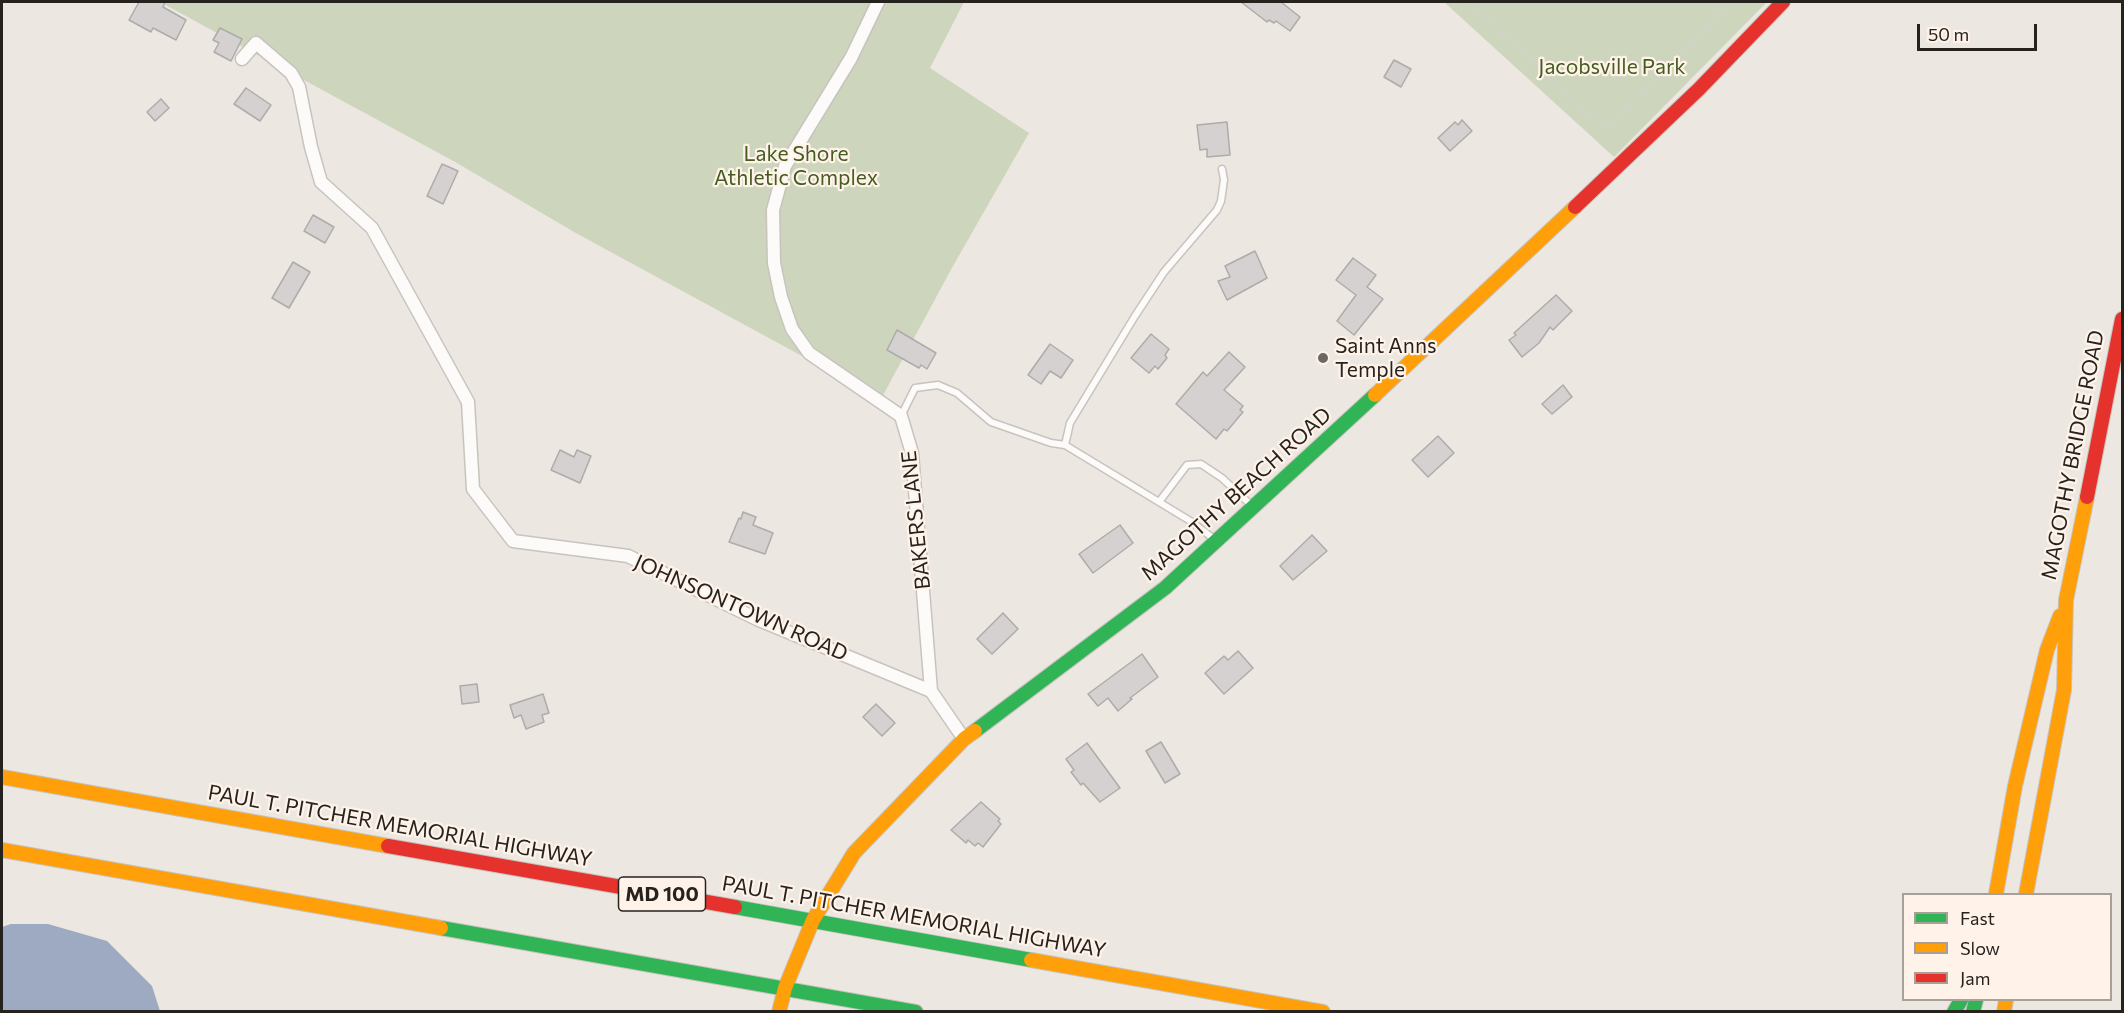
<!DOCTYPE html>
<style>
body{margin:0}
#map{position:relative;width:2124px;height:1013px;overflow:hidden;background:#ede7e1;font-family:Commissioner,sans-serif}
canvas{display:block}
.frame{position:absolute;inset:0;border:3px solid #26221e;pointer-events:none}
.legend{position:absolute;left:1902px;top:893px;width:210px;height:108px;box-sizing:border-box;background:#fff3e9;border:2px solid #a89f98;margin:0;padding:8px 10px;list-style:none;font-size:18px;color:#26221e}
.legend li{display:flex;align-items:center;gap:12px;height:30px}
.legend b{width:30px;border:2px solid #a89f98}
.scale{position:absolute;left:1917px;top:24px;width:120px;height:27px;box-sizing:border-box;border:3px solid #26221e;border-top:0;padding-left:8px;font-size:18px;line-height:21px;white-space:nowrap;color:#26221e;-webkit-text-stroke:4px #fff3e9;paint-order:stroke}
</style>
<div id="map">
<canvas width="2124" height="1013"></canvas>
<div class="frame"></div>
<ul class="legend">
<li><b style="height:8px;background:#30b455"></b>Fast</li>
<li><b style="height:8px;background:#ff9f0a"></b>Slow</li>
<li><b style="height:8px;background:#e5322d"></b>Jam</li>
</ul>
<div class="scale">50 m</div>
</div>
<script>
const g = document.querySelector('canvas').getContext('2d');
g.lineJoin = 'round';
function paint(path, color) { g.fillStyle = color; g.fill(path, 'evenodd'); }
const toPath = rows => new Path2D(rows.map(r => 'M' + r).join(''));
function stroke(path, color, width, dash) { g.strokeStyle = color; g.lineWidth = width; g.lineCap = dash ? 'butt' : 'round'; g.setLineDash(dash || []); g.stroke(path); }
function drawText(font, color, halo, rows, align = 'center') {
  g.font = font + ' Commissioner,sans-serif'; g.lineWidth = 4.5; g.setLineDash([]); g.textBaseline = 'middle'; g.strokeStyle = halo; g.fillStyle = color; for (const [text, x, y, turn = 0] of rows) {
    g.save(); g.translate(x, y); g.rotate((+turn || 0) * Math.PI / 180); g.textAlign = isNaN(turn) ? turn : align; if (halo) g.strokeText(text, 0, 0); g.fillText(text, 0, 0); g.restore();
  }
}
const green = toPath([
 [160,2,964,2,930,68,1029,133,953,266,881,399,574,232,457,163],
 [1444,2,1767,2,1614,157]
]);
const water = toPath([
 [11,924,48,924,107,941,152,986,160,1011,2,1011,2,927]
]);
const building = toPath([
 [139,2,165,2,163,7,186,20,176,40,153,28,151,32,129,20,139,2],
 [1241,2,1281,2,1300,17,1290,31,1276,21,1274,23,1269,20,1267,22,1241,2],
 [220,28,242,39,231,61,214,52,219,43,213,40,220,28],
 [1394,60,1411,69,1401,87,1384,77,1394,60],
 [246,88,271,105,260,121,234,104,246,88],
 [161,99,169,108,155,121,147,112,161,99],
 [1462,120,1472,131,1450,151,1438,138,1455,122,1458,125,1462,120],
 [1227,122,1230,155,1207,157,1207,149,1200,150,1197,125,1227,122],
 [442,164,458,171,443,204,427,196,442,164],
 [313,215,334,227,325,243,304,231,313,215],
 [1255,251,1267,278,1227,300,1218,281,1230,277,1225,266,1255,251],
 [1353,258,1376,275,1367,287,1383,299,1354,335,1337,321,1356,295,1336,280,1353,258],
 [293,262,310,272,289,308,272,298,293,262],
 [1556,295,1572,311,1553,330,1550,327,1539,343,1522,357,1509,340,1516,335,1514,333,1556,295],
 [897,330,936,353,927,369,921,365,919,368,887,350,897,330],
 [1151,334,1169,349,1165,355,1167,358,1158,369,1155,366,1149,373,1131,358,1151,334],
 [1050,344,1073,360,1061,378,1050,371,1041,384,1028,375,1050,344],
 [1229,352,1245,367,1224,390,1243,406,1240,410,1243,412,1227,431,1224,429,1216,439,1176,404,1203,372,1207,376,1229,352],
 [1563,385,1572,397,1552,414,1542,404,1563,385],
 [1438,436,1454,453,1428,477,1412,460,1438,436],
 [560,450,574,457,577,450,591,456,580,483,551,470,560,450],
 [743,512,756,517,753,525,773,533,765,554,729,542,739,518,741,519,743,512],
 [1120,525,1133,543,1093,573,1079,554,1120,525],
 [1312,535,1327,551,1293,580,1280,566,1312,535],
 [1003,613,1018,629,992,654,977,639,1003,613],
 [1238,651,1253,668,1224,694,1205,673,1224,656,1228,660,1238,651],
 [1142,654,1158,677,1130,698,1132,699,1118,711,1108,698,1098,706,1088,694,1142,654],
 [477,684,479,702,462,704,460,686,477,684],
 [543,694,549,713,542,715,544,722,526,729,521,715,514,718,510,705,543,694],
 [876,704,895,723,882,736,863,717,876,704],
 [1161,742,1180,774,1165,783,1146,751,1161,742],
 [1087,743,1120,788,1100,802,1083,783,1081,785,1071,772,1074,770,1066,759,1087,743],
 [981,802,1000,819,998,821,1001,824,983,847,978,843,975,846,968,840,966,843,951,830,981,802]
]);
const path = toPath([
 [1467,2,1530,58,1580,110,1611,125,1689,48,1730,2]
]);
const lane = toPath([
 [901,416,915,388,938,385,957,393,991,422,1051,443,1065,445],
 [1159,502,1187,465,1201,464,1222,478,1251,505],
 [1214,539,1192,522,1065,445,1070,423,1135,316,1164,272,1217,210,1221,201,1224,180,1222,169]
]);
const street = toPath([
 [878,2,851,58,785,166,773,210,774,263,781,297,792,329,809,353,901,416,912,453,931,691],
 [242,59,256,43,291,73,299,87,311,147,321,182,372,228,468,402,473,489,513,541,628,556,759,620,931,691,964,739]
]);
const fast = toPath([
 [975,731,1165,588,1375,395],
 [735,907,1031,960],
 [441,928,916,1012],
 [1954,1012,1961,1000],
 [1973,1012,1976,1000]
]);
const slow = toPath([
 [1375,395,1575,207],
 [2,777,388,846],
 [2,850,441,928],
 [1996,894,2015,786,2047,650,2060,616],
 [2026,894,2064,690,2066,600,2087,497],
 [1031,960,1323,1012],
 [779,1012,785,988,813,920,854,853,964,739,975,731],
 [2004,1012,2006,1000]
]);
const jam = toPath([
 [1575,207,1699,89,1783,2],
 [2087,497,2122,319],
 [388,846,735,907]
]);
const markers = [
 [1323,358,6,"#6c6762"]
];
const shields = [
 [662,894,87]
];
const shieldNames = [
 ["MD 100",662,894]
];
const parkNames = [
 ["Jacobsville Park",1612,67],
 ["Lake Shore",796,154],
 ["Athletic Complex",796,178]
];
const poiNames = [
 ["Saint Anns",1335,346],
 ["Temple",1335,370]
];
const streetNames = [
 ["MAGOTHY BRIDGE ROAD",2073,455,-79],
 ["MAGOTHY BEACH ROAD",1236,494,-42],
 ["BAKERS LANE",916,520,-96],
 ["JOHNSONTOWN ROAD",741,608,24],
 ["PAUL T. PITCHER MEMORIAL HIGHWAY",400,826,10],
 ["PAUL T. PITCHER MEMORIAL HIGHWAY",914,917,10]
];
paint(green, '#cdd5bc');
paint(water, '#9ea9c2');
paint(building, '#d4d1d0');
stroke(building, '#aeabab', 1.5);
stroke(lane, '#c8c3bf', 9);
stroke(street, '#c8c3bf', 15);
stroke(fast, '#c8c3bf', 16);
stroke(slow, '#c8c3bf', 16);
stroke(jam, '#c8c3bf', 16);
stroke(path, '#d3d1cf', 3, [3, 4.5]);
stroke(lane, '#fcfbfa', 6);
stroke(street, '#fcfbfa', 12);
stroke(fast, '#30b455', 14);
stroke(slow, '#ff9f0a', 14);
stroke(jam, '#e5322d', 14);
for (const [x, y, r, color] of markers) { const dot = new Path2D(); dot.arc(x, y, r, 0, 2 * Math.PI); g.fillStyle = color; g.fill(dot); stroke(dot, '#fff3e9', 2); }
for (const [x, y, w] of shields) { const box = new Path2D(); box.roundRect(x - w / 2, y - 17, w, 34, 4.5); g.fillStyle = '#fff3e9'; g.fill(box); stroke(box, '#26221e', 1.5); }
drawText('bold 20px', '#26221e', null, shieldNames);
drawText('21px', '#445c20', '#fff3e9', parkNames);
drawText('21px', '#26221e', '#fff3e9', poiNames, 'left');
drawText('21px', '#26221e', '#fff3e9', streetNames);
</script>
